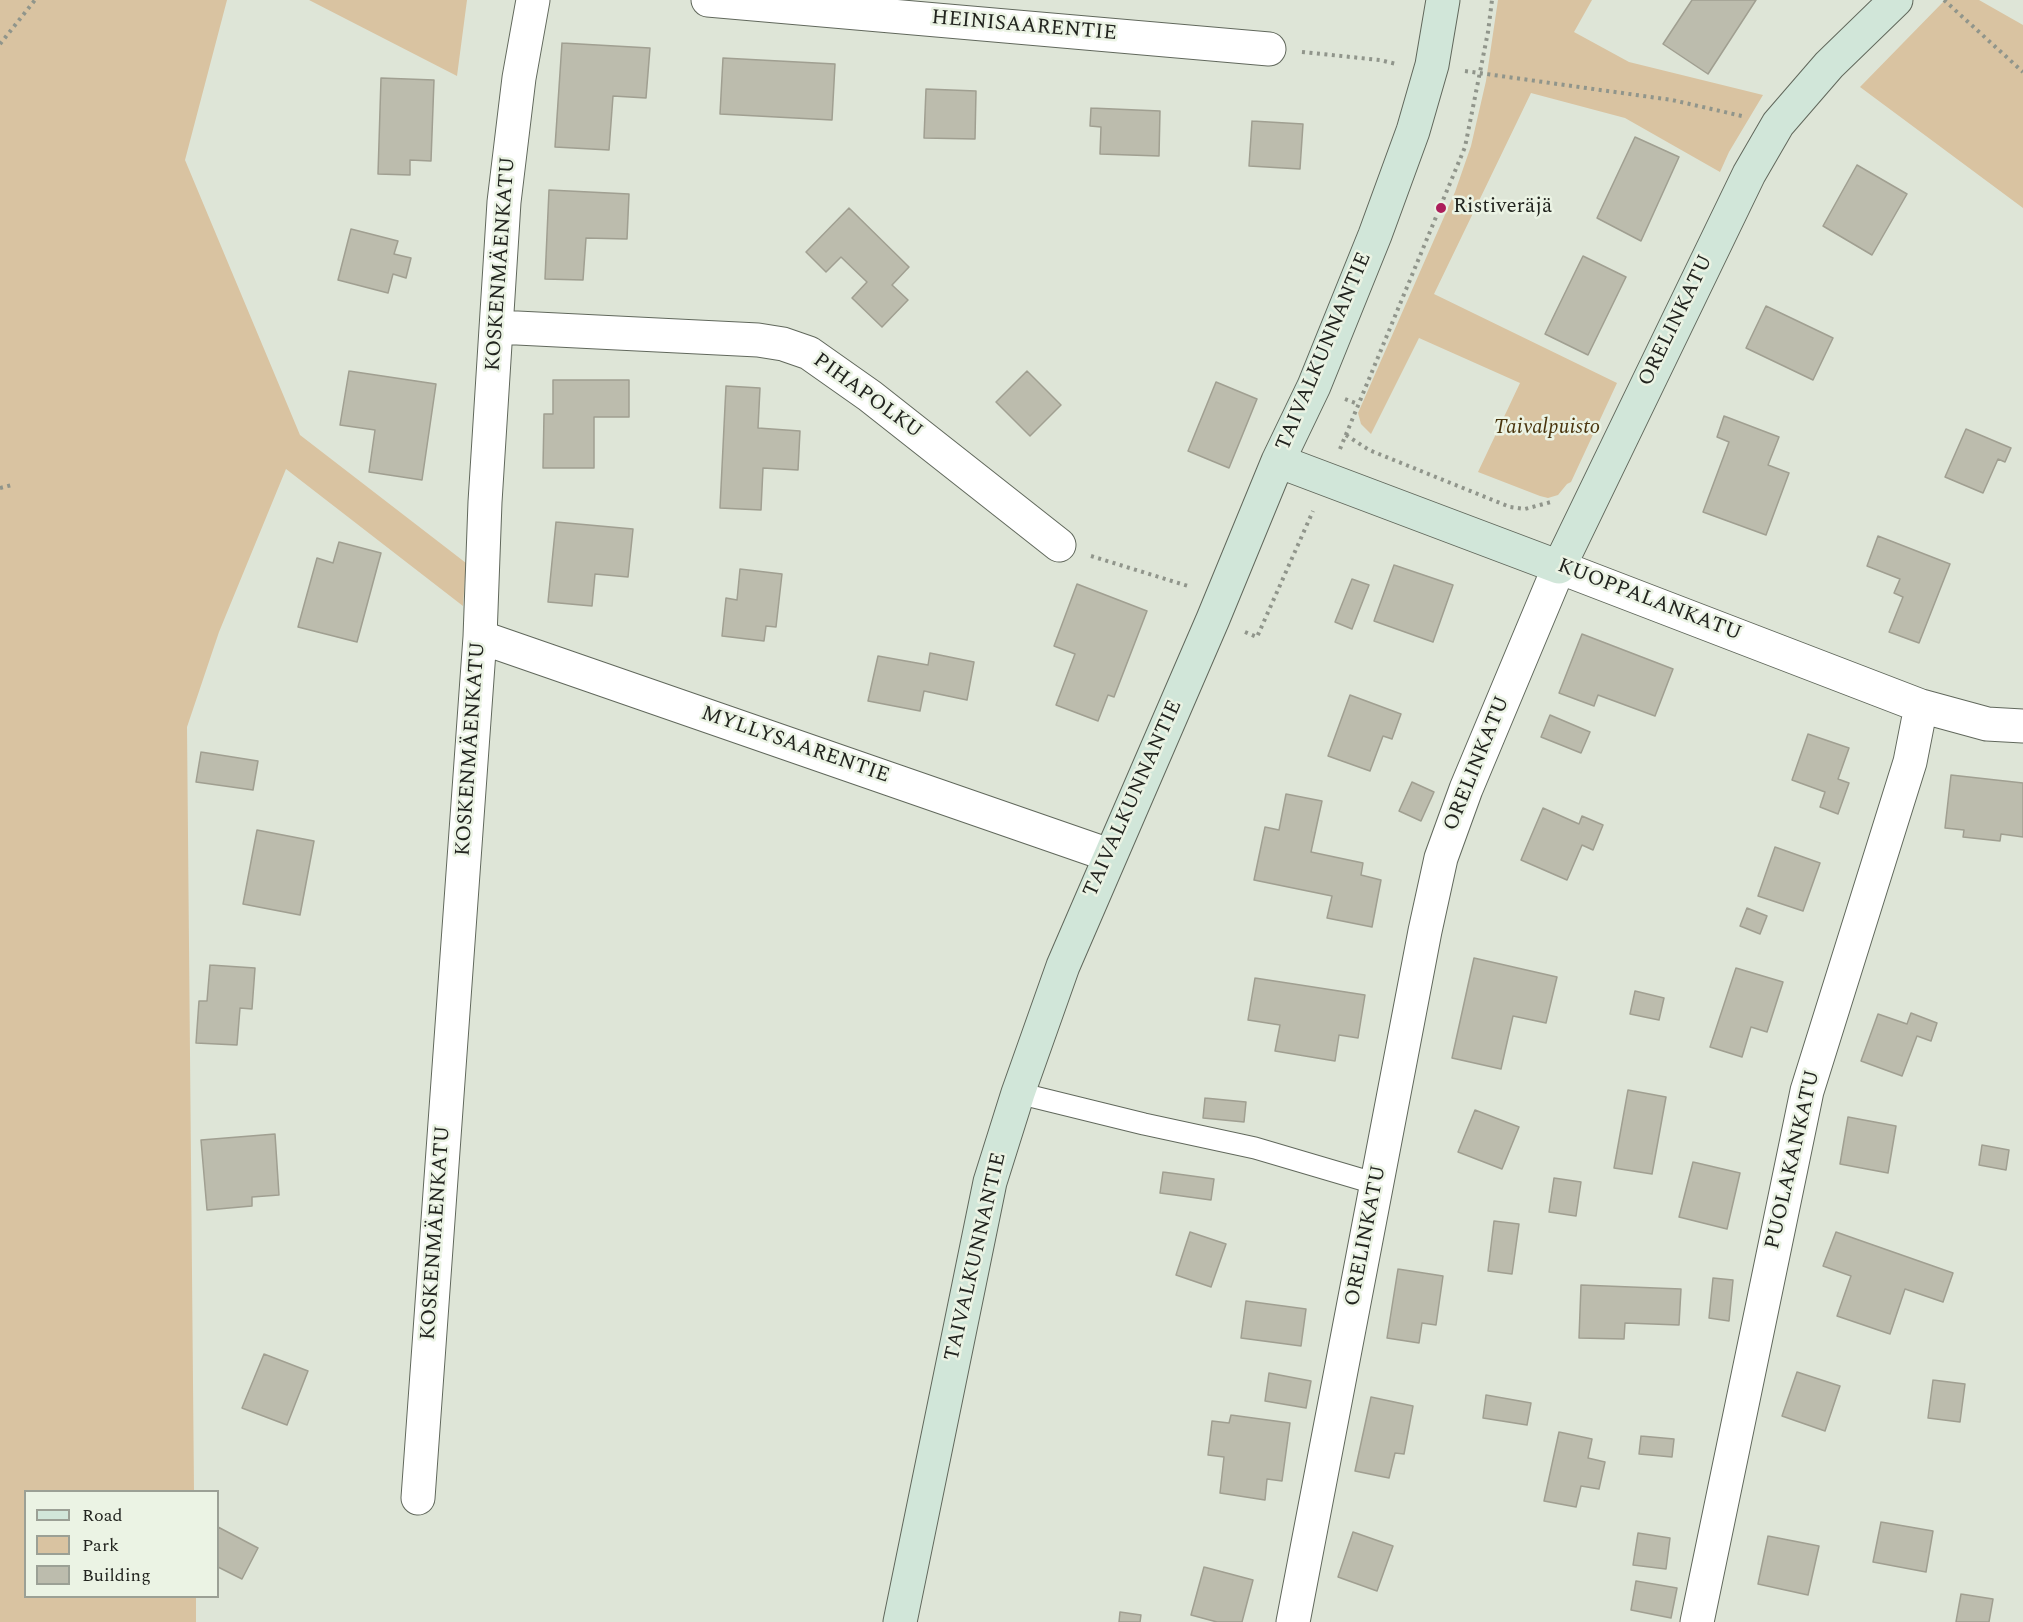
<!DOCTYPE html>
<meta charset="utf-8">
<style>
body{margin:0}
#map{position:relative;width:2023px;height:1622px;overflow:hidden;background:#dee5d7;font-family:Spectral,serif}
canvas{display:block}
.legend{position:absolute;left:24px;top:1490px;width:195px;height:108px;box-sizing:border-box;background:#ebf3e4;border:2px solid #9ba095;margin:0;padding:8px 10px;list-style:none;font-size:18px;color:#22241f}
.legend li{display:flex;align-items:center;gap:12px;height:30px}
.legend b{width:30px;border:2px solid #9ba095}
</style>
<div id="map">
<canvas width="2023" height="1622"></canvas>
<ul class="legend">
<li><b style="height:8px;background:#d1e6d9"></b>Road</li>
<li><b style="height:16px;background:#d9c3a1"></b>Park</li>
<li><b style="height:16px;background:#bcbcad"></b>Building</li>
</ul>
</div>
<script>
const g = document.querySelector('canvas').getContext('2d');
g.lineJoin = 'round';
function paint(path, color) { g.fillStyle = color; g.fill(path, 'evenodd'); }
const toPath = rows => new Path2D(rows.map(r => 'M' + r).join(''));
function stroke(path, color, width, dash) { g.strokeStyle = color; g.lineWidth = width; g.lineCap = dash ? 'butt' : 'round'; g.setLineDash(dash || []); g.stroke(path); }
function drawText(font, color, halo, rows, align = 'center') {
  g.font = font + ' Spectral,serif'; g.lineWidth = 5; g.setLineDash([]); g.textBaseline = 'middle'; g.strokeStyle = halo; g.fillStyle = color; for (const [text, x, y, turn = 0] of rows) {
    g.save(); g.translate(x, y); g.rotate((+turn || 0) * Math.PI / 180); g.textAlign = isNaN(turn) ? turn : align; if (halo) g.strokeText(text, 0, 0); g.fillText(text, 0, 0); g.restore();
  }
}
const green = toPath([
 [0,0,227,0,185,160,300,435,466,563,463,606,286,469,219,632,187,727,194,1491,26,1492,26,1596,196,1597,196,1622,0,1622],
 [309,0,467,0,457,76],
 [1498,0,1592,0,1574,32,1629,62,1763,95,1729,152,1720,172,1625,118,1531,93,1434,294,1617,383,1571,482,1567,484,1558,495,1548,498,1540,496,1478,472,1520,383,1419,338,1371,434,1361,424,1358,413,1455,192,1471,146,1486,81],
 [1945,0,1979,0,2023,25,2023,208,1860,87]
]);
const building = toPath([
 [1692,0,1756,0,1708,74,1663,44,1692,0],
 [562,43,650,48,646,98,613,96,609,150,555,147,562,43],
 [723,58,835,64,832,120,720,114,723,58],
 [381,78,434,80,431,161,410,160,410,175,378,174,381,78],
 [926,89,976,91,975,139,924,138,926,89],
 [1091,108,1160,111,1159,156,1100,154,1101,127,1090,126,1091,108],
 [1252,121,1303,124,1300,169,1249,166,1252,121],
 [1635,137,1679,157,1641,241,1597,218,1635,137],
 [1857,165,1907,194,1872,255,1823,226,1857,165],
 [549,190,629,194,627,239,586,238,583,280,545,279,549,190],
 [849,208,909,267,892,285,908,300,882,327,852,298,867,282,841,257,826,272,806,252,849,208],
 [351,229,398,241,394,254,411,258,406,278,393,274,388,293,338,280,351,229],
 [1583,256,1626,277,1588,355,1545,334,1583,256],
 [1766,306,1833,338,1813,380,1746,348,1766,306],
 [349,371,436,384,422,480,369,472,375,430,340,425,349,371],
 [1027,371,1061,405,1030,436,996,402,1027,371],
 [553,380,629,380,629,417,594,417,594,468,543,468,544,414,553,414,553,380],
 [1216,382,1257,399,1229,468,1188,451,1216,382],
 [726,386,760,388,758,428,800,431,798,470,763,468,761,510,720,508,726,386],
 [1724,416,1779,437,1768,465,1789,473,1766,535,1703,512,1729,442,1717,437,1724,416],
 [1966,429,2011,448,2005,462,1998,459,1983,493,1945,477,1966,429],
 [556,522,633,529,628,577,595,574,592,606,548,602,556,522],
 [1878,536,1950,564,1919,643,1889,632,1903,597,1894,593,1900,579,1867,566,1878,536],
 [339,542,381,553,357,642,298,627,317,558,333,563,339,542],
 [1394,565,1453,585,1433,642,1374,621,1394,565],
 [740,569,782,574,776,627,766,626,764,641,722,636,726,598,737,600,740,569],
 [1352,579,1369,585,1352,629,1335,622,1352,579],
 [1077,584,1147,611,1114,697,1108,695,1098,721,1056,705,1075,654,1054,646,1077,584],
 [1582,634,1673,669,1655,716,1598,695,1594,706,1559,693,1582,634],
 [930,653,974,662,967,700,924,691,920,711,868,701,878,656,928,665,930,653],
 [1350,695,1401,714,1392,739,1383,736,1370,771,1328,756,1350,695],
 [1550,715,1590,732,1581,753,1541,737,1550,715],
 [1808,734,1849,748,1838,779,1849,783,1838,814,1820,807,1825,792,1792,780,1808,734],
 [201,752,258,761,253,790,196,782,201,752],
 [1951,775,2023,783,2023,837,2001,834,2000,841,1963,837,1964,830,1945,828,1951,775],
 [1412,782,1434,792,1421,821,1399,811,1412,782],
 [1286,794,1322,801,1311,852,1363,863,1361,875,1381,880,1372,927,1327,918,1332,896,1254,880,1265,827,1279,830,1286,794],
 [1543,808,1579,824,1582,816,1603,825,1593,850,1582,845,1567,880,1521,860,1543,808],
 [257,830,314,841,300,915,243,904,257,830],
 [1775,847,1820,863,1803,911,1758,896,1775,847],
 [1747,908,1767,916,1760,934,1740,926,1747,908],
 [1474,958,1557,977,1546,1023,1513,1016,1501,1069,1452,1058,1474,958],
 [210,965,255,968,252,1009,240,1008,237,1045,196,1043,199,1001,207,1001,210,965],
 [1736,968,1783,982,1767,1032,1751,1027,1742,1057,1710,1047,1736,968],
 [1255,978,1365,995,1358,1038,1339,1035,1335,1061,1275,1051,1280,1025,1248,1020,1255,978],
 [1635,991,1664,998,1659,1020,1630,1014,1635,991],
 [1911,1013,1937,1023,1931,1041,1917,1036,1902,1076,1861,1061,1878,1014,1907,1024,1911,1013],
 [1628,1090,1666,1097,1652,1174,1614,1168,1628,1090],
 [1205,1098,1246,1102,1244,1122,1203,1118,1205,1098],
 [1475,1110,1519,1127,1502,1169,1458,1152,1475,1110],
 [1848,1117,1896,1126,1888,1173,1840,1164,1848,1117],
 [275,1134,279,1195,252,1197,252,1206,207,1210,201,1140,275,1134],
 [1982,1145,2009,1150,2006,1170,1979,1165,1982,1145],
 [1693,1162,1740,1173,1727,1229,1679,1217,1693,1162],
 [1163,1172,1214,1179,1211,1200,1160,1193,1163,1172],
 [1554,1178,1581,1182,1576,1216,1549,1212,1554,1178],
 [1494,1221,1519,1224,1512,1274,1488,1271,1494,1221],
 [1190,1232,1226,1244,1211,1287,1176,1275,1190,1232],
 [1836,1232,1953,1273,1943,1302,1905,1289,1890,1334,1837,1316,1851,1276,1823,1266,1836,1232],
 [1398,1269,1443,1276,1436,1325,1422,1323,1419,1343,1387,1338,1398,1269],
 [1713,1278,1733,1280,1729,1321,1709,1318,1713,1278],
 [1581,1285,1681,1289,1679,1325,1625,1323,1624,1339,1579,1338,1581,1285],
 [1246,1301,1306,1309,1301,1346,1241,1338,1246,1301],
 [264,1354,308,1371,287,1425,242,1408,264,1354],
 [1797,1372,1840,1386,1825,1431,1782,1416,1797,1372],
 [1269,1373,1311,1381,1306,1408,1265,1401,1269,1373],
 [1933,1380,1965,1384,1960,1422,1928,1418,1933,1380],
 [1486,1395,1531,1403,1527,1425,1483,1418,1486,1395],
 [1371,1397,1413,1406,1404,1454,1395,1453,1389,1478,1355,1471,1371,1397],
 [1231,1415,1290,1423,1282,1481,1267,1479,1265,1500,1220,1493,1224,1457,1208,1455,1212,1421,1229,1423,1231,1415],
 [1559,1432,1592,1439,1588,1458,1605,1462,1599,1489,1581,1486,1576,1507,1544,1501,1559,1432],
 [1641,1436,1674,1439,1672,1457,1639,1454,1641,1436],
 [1881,1522,1933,1531,1926,1572,1873,1562,1881,1522],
 [218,1527,258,1548,242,1579,218,1567,218,1527],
 [1353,1532,1393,1546,1377,1591,1338,1577,1353,1532],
 [1638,1533,1670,1538,1666,1569,1633,1565,1638,1533],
 [1768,1536,1819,1546,1808,1595,1758,1584,1768,1536],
 [1204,1567,1253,1580,1242,1622,1217,1622,1191,1615,1204,1567],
 [1636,1581,1677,1588,1671,1618,1631,1610,1636,1581],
 [1961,1594,1993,1599,1989,1622,1956,1622,1961,1594],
 [1120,1612,1141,1615,1140,1622,1119,1622,1120,1612]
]);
const path = toPath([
 [1944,0,2023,72],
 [0,44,35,0],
 [1302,52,1380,60,1396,64],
 [1465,71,1672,100,1742,116],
 [1345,399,1358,404],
 [1346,435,1369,450,1510,507,1525,509,1551,502],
 [1340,449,1465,147,1488,32,1492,0],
 [0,488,12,485],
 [1091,556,1188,586],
 [1245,632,1257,637,1313,511]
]);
const lane = toPath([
 [1018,1093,1144,1124,1255,1148,1377,1184]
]);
const street = toPath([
 [708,0,1269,49],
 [497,327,758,340,783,344,809,353,870,396,1059,545],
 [480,637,1109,855],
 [418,1498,480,637,485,502,504,202,519,78,533,0],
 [1293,1622,1425,931,1441,858,1466,789,1559,567,1921,706,1987,724,2023,726],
 [1697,1622,1807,1091,1910,762,1921,706]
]);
const secondary = toPath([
 [1278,461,1559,567,1749,174,1778,124,1829,65,1896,0],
 [900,1622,990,1182,1018,1093,1063,966,1213,619,1278,461,1314,386,1375,235,1413,131,1432,65,1443,0]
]);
const markers = [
 [1441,208,6,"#ac1e5b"]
];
const streetNames = [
 ["HEINISAARENTIE",1024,27,5],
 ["KOSKENMÄENKATU",502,264,-86],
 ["ORELINKATU",1677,321,-64],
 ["TAIVALKUNNANTIE",1325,352,-67],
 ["PIHAPOLKU",867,397,36],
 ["KUOPPALANKATU",1649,601,21],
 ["MYLLYSAARENTIE",795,746,19],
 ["KOSKENMÄENKATU",472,749,-86],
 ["ORELINKATU",1478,764,-68],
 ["TAIVALKUNNANTIE",1134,799,-66],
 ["PUOLAKANKATU",1794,1160,-77],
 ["KOSKENMÄENKATU",437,1233,-86],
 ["ORELINKATU",1367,1236,-79],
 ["TAIVALKUNNANTIE",977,1257,-77]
];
const poiNames = [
 ["Ristiveräjä",1453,208]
];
const parkNames = [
 ["Taivalpuisto",1547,429]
];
paint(green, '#d9c3a1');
paint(building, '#bcbcad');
stroke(building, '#a09f91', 1.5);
stroke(lane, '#61685c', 23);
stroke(street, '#61685c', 35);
stroke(secondary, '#61685c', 35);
stroke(path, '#90958b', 4, [3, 4.5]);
stroke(lane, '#fff', 21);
stroke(street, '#fff', 33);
stroke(secondary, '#d1e6d9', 33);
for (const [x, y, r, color] of markers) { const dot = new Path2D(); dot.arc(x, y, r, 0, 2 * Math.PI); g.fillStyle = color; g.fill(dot); stroke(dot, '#ebf3e4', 2); }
drawText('21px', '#22241f', '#ebf3e4', streetNames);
drawText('21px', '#22241f', '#ebf3e4', poiNames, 'left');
drawText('italic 21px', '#49340d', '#ebf3e4', parkNames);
</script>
